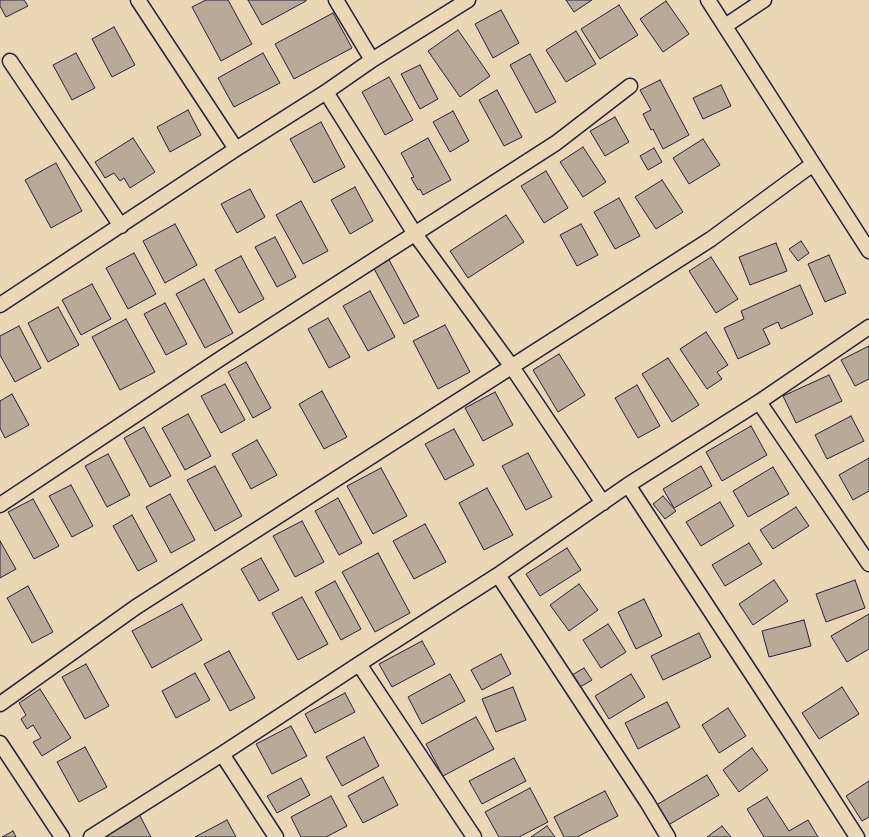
<!DOCTYPE html>
<style>
body{margin:0}
canvas{display:block;background:#ebd6b5}
</style>
<canvas width="869" height="837"></canvas>
<script>
const g = document.querySelector('canvas').getContext('2d');
g.lineJoin = 'round';
function paint(path, color) { g.fillStyle = color; g.fill(path, 'evenodd'); }
const toPath = rows => new Path2D(rows.map(r => 'M' + r).join(''));
function stroke(path, color, width, dash) { g.strokeStyle = color; g.lineWidth = width; g.lineCap = dash ? 'butt' : 'round'; g.setLineDash(dash || []); g.stroke(path); }
const building = toPath([
 [0,0,24,0,28,6,6,17,0,6,0,0],
 [206,0,228,0,252,44,221,61,192,7,206,0],
 [248,0,306,0,306,1,262,25,248,0],
 [566,0,592,0,574,12,566,0],
 [666,1,689,34,663,52,640,19,666,1],
 [619,5,638,35,600,59,581,29,619,5],
 [501,10,519,43,493,58,475,24,501,10],
 [333,13,352,48,294,79,275,44,333,13],
 [114,27,135,65,112,77,92,39,114,27],
 [458,30,490,76,460,97,428,51,458,30],
 [576,31,596,64,566,82,546,50,576,31],
 [76,53,95,88,72,100,53,65,76,53],
 [263,53,280,83,234,107,218,78,263,53],
 [530,54,556,102,536,113,510,65,530,54],
 [420,65,438,99,420,109,401,74,420,65],
 [389,77,413,120,385,135,362,92,389,77],
 [660,80,689,135,663,149,653,129,651,130,643,114,651,110,640,90,660,80],
 [721,85,731,106,703,119,693,98,721,85],
 [497,90,522,137,504,146,479,100,497,90],
 [188,110,201,135,170,152,157,127,188,110],
 [453,111,469,141,450,152,433,122,453,111],
 [615,117,629,142,605,156,590,131,615,117],
 [321,122,345,167,314,183,290,139,321,122],
 [133,138,155,172,130,188,124,178,120,181,114,173,105,178,95,162,133,138],
 [428,138,451,180,423,195,420,189,418,190,411,178,414,177,401,153,428,138],
 [703,139,720,165,689,184,673,158,703,139],
 [583,147,606,182,583,197,560,162,583,147],
 [654,148,662,162,648,170,640,156,654,148],
 [56,163,82,211,51,228,25,180,56,163],
 [546,171,568,208,544,223,521,186,546,171],
 [662,180,683,212,656,229,635,197,662,180],
 [355,187,373,221,350,234,331,200,355,187],
 [250,189,265,217,237,233,221,204,250,189],
 [619,198,640,236,615,249,594,212,619,198],
 [301,201,328,251,303,264,276,215,301,201],
 [506,215,524,242,468,278,450,251,506,215],
 [175,224,197,265,165,283,143,241,175,224],
 [581,224,598,255,577,266,560,235,581,224],
 [275,237,296,277,277,287,255,247,275,237],
 [801,241,809,253,798,261,789,249,801,241],
 [776,243,787,271,750,285,739,257,776,243],
 [134,253,156,294,128,309,106,268,134,253],
 [829,255,846,293,825,302,808,264,829,255],
 [241,256,264,299,239,313,215,270,241,256],
 [387,256,419,316,404,324,372,265,387,256],
 [711,257,738,299,716,313,689,271,711,257],
 [204,279,233,333,205,348,176,294,204,279],
 [92,284,111,319,81,335,62,300,92,284],
 [800,285,813,314,781,329,778,322,763,329,770,344,738,359,724,328,744,319,741,311,800,285],
 [370,291,395,337,368,351,343,306,370,291],
 [165,303,187,344,166,355,144,314,165,303],
 [58,307,79,345,48,362,28,323,58,307],
 [328,318,350,357,329,368,308,329,328,318],
 [126,319,155,372,120,390,92,337,126,319],
 [445,325,470,372,438,389,413,341,445,325],
 [19,326,41,368,15,382,0,355,0,336,19,326],
 [706,332,728,365,717,372,722,379,707,389,680,349,706,332],
 [869,346,869,379,855,386,841,360,869,346],
 [559,354,585,395,558,412,533,370,559,354],
 [668,358,699,405,672,422,642,374,668,358],
 [246,362,271,408,253,418,228,372,246,362],
 [829,375,842,401,796,423,783,396,829,375],
 [225,384,245,420,221,433,201,396,225,384],
 [637,385,660,426,638,438,615,398,637,385],
 [322,391,347,437,324,449,299,404,322,391],
 [495,392,513,425,483,441,465,408,495,392],
 [12,394,29,425,5,438,0,428,0,401,12,394],
 [188,414,211,456,185,470,162,428,188,414],
 [851,416,864,441,827,459,815,435,851,416],
 [751,426,767,455,722,481,706,452,751,426],
 [144,427,171,476,150,487,124,438,144,427],
 [454,429,474,465,445,480,425,444,454,429],
 [257,440,277,475,251,489,232,454,257,440],
 [528,453,552,497,526,510,502,466,528,453],
 [108,454,130,495,107,507,85,466,108,454],
 [869,458,869,491,853,500,839,475,869,458],
 [215,466,242,516,215,531,187,480,215,466],
 [701,466,712,486,674,508,663,489,701,466],
 [773,467,789,494,748,517,733,491,773,467],
 [381,468,407,516,373,534,347,486,381,468],
 [71,485,93,526,72,537,49,496,71,485],
 [487,488,513,535,484,550,459,503,487,488],
 [170,494,195,540,171,553,146,507,170,494],
 [663,496,676,511,665,519,653,504,663,496],
 [338,498,362,543,339,555,315,511,338,498],
 [33,499,59,546,34,559,8,512,33,499],
 [720,502,734,526,701,546,686,522,720,502],
 [796,507,809,526,773,549,760,530,796,507],
 [132,515,157,561,138,571,113,526,132,515],
 [302,521,324,562,295,577,273,536,302,521],
 [425,524,446,562,414,579,393,541,425,524],
 [0,541,16,569,0,578,0,541],
 [749,543,762,564,725,586,712,565,749,543],
 [567,548,581,570,540,596,526,574,567,548],
 [378,553,410,613,375,632,342,572,378,553],
 [261,558,279,590,259,601,241,569,261,558],
 [774,580,788,601,753,625,739,604,774,580],
 [855,580,865,608,826,622,816,594,855,580],
 [335,581,361,629,341,640,315,592,335,581],
 [579,584,598,610,569,631,550,605,579,584],
 [28,586,53,632,32,643,7,598,28,586],
 [302,597,328,644,298,660,272,613,302,597],
 [644,599,662,636,636,649,618,612,644,599],
 [182,604,202,640,152,668,132,631,182,604],
 [869,614,869,649,847,662,831,636,869,614],
 [804,620,811,646,769,657,762,631,804,620],
 [608,624,626,652,601,668,583,640,608,624],
 [699,633,711,657,663,680,651,656,699,633],
 [422,641,435,664,392,687,379,664,422,641],
 [229,651,255,698,230,711,204,664,229,651],
 [501,654,511,674,482,690,471,670,501,654],
 [86,664,109,706,85,719,62,677,86,664],
 [584,668,592,680,580,687,572,675,584,668],
 [195,673,210,700,176,718,162,691,195,673],
 [450,674,465,701,422,724,408,697,450,674],
 [631,674,645,697,609,719,595,696,631,674],
 [513,687,526,720,496,732,482,699,513,687],
 [842,687,859,714,819,739,802,713,842,687],
 [40,689,71,738,42,756,33,742,41,738,33,725,27,729,21,719,26,715,19,703,40,689],
 [345,693,355,712,315,733,305,714,345,693],
 [667,702,680,727,638,749,625,723,667,702],
 [728,708,746,736,719,753,702,725,728,708],
 [476,717,494,749,443,776,426,744,476,717],
 [291,726,307,756,272,774,256,744,291,726],
 [364,737,379,766,342,786,326,757,364,737],
 [85,747,107,787,79,802,57,762,85,747],
 [752,748,768,770,739,792,723,770,752,748],
 [514,758,526,781,482,804,469,781,514,758],
 [707,775,719,795,665,827,653,807,707,775],
 [383,777,398,805,363,823,348,796,383,777],
 [301,778,310,795,277,813,267,796,301,778],
 [869,781,869,817,862,821,846,796,869,781],
 [530,788,548,822,519,837,499,837,485,812,530,788],
 [605,791,618,816,577,837,564,837,554,817,605,791],
 [331,796,347,826,326,837,301,837,291,817,331,796],
 [767,797,789,831,808,820,818,837,764,837,747,809,767,797],
 [139,814,151,837,97,837,139,814],
 [227,820,236,837,195,837,227,820],
 [547,826,555,837,531,837,547,826],
 [722,826,731,837,707,837,722,826],
 [13,831,16,837,2,837,13,831]
]);
const minor = toPath([
 [138,0,236,149],
 [336,0,372,60],
 [708,0,869,251],
 [725,26,764,0],
 [10,61,121,226],
 [326,92,415,234,512,367,603,503],
 [0,305,236,149,326,92,372,60,468,0],
 [759,402,869,564],
 [628,485,791,734,857,837],
 [0,505,223,357,556,143,630,86],
 [498,575,647,802,668,837],
 [359,664,474,837],
 [0,704,136,607,711,239,813,164],
 [0,743,62,837],
 [222,754,276,837],
 [91,837,222,754,359,664,498,575,628,485,759,402,869,327]
]);
paint(building, '#b9a997');
stroke(building, '#22223b', 1);
stroke(minor, '#22223b', 17);
stroke(minor, '#ebd6b5', 14);
</script>
